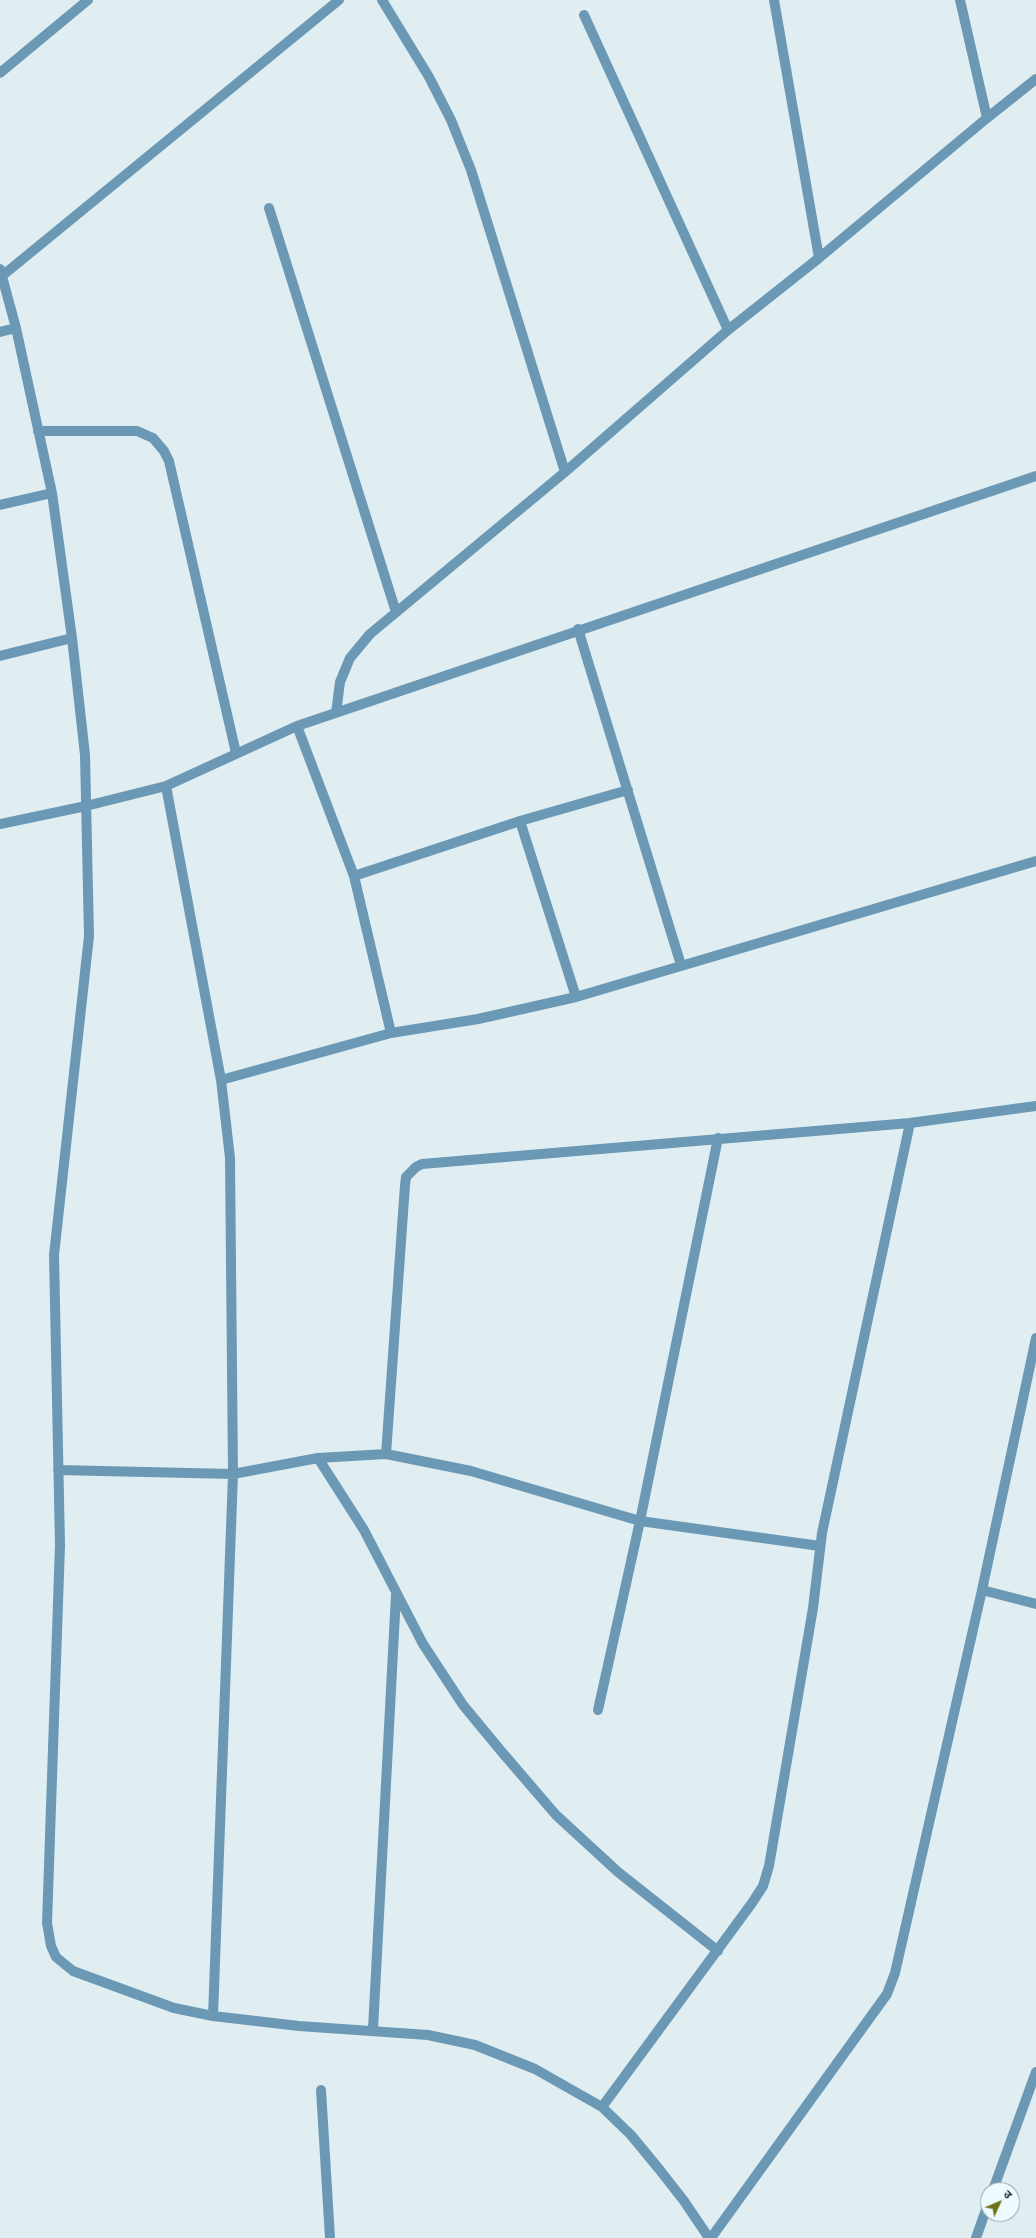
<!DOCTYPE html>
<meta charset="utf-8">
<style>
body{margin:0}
#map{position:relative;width:1036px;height:2238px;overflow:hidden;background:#e0eef2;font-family:Mulish,"Noto Sans Devanagari",sans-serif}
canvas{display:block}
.north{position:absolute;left:980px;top:2182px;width:40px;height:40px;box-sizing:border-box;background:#eefbff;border:1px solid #98a1a4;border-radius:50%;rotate:46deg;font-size:11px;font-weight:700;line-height:16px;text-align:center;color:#161b1c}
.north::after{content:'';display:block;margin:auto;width:14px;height:18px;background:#6d7218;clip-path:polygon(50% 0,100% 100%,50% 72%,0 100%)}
</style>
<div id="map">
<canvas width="1036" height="2238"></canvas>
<div class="north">उ</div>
</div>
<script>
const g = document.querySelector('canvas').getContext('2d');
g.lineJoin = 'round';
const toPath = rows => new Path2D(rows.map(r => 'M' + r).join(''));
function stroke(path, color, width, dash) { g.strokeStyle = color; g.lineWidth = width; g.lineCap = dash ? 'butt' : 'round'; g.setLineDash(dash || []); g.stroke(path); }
const service = toPath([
 [321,2090,330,2238]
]);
const minor = toPath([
 [382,0,429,77,451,120,471,170,565,472],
 [774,0,819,258],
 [960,0,987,118],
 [584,15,728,330],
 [0,73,88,0],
 [269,208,396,612],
 [0,269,16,328,52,493,72,638,85,755,89,936,54,1255,60,1545,47,1923,51,1946,56,1957,73,1971,174,2008,213,2016,299,2026,428,2035,475,2045,535,2069,602,2107,631,2135,659,2169,684,2201,709,2238],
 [2,276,339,0],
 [0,332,16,328],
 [38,431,137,431,153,438,164,451,169,461,236,753],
 [0,505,52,493],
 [578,629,681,965],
 [0,656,72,638],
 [336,713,340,682,350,658,370,634,565,472,728,330,819,258,987,118,1036,79],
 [297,726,354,876,391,1033],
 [166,786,221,1080,230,1158,233,1474,213,2016],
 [520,821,576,997],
 [0,824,86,806,166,786,297,726,1036,476],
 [354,876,520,821,628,790],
 [221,1080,391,1033,478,1019,576,997,1036,861],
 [386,1454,405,1185,406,1177,416,1167,422,1164,910,1123,1036,1106],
 [318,1458,364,1530,423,1644,463,1705,501,1751,556,1815,618,1872,718,1951],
 [58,1470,233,1474,318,1458,386,1454,471,1471,640,1521,820,1546],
 [982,1590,1036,1604],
 [598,1710,640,1521,718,1138],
 [373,2029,396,1595],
 [602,2107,752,1903,763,1886,769,1866,813,1608,822,1533,910,1123],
 [993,2190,1036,2072],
 [711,2238,887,1994,895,1973,982,1590,1036,1338],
 [976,2238,988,2204]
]);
stroke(service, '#6b99b5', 10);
stroke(minor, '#6b99b5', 10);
</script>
